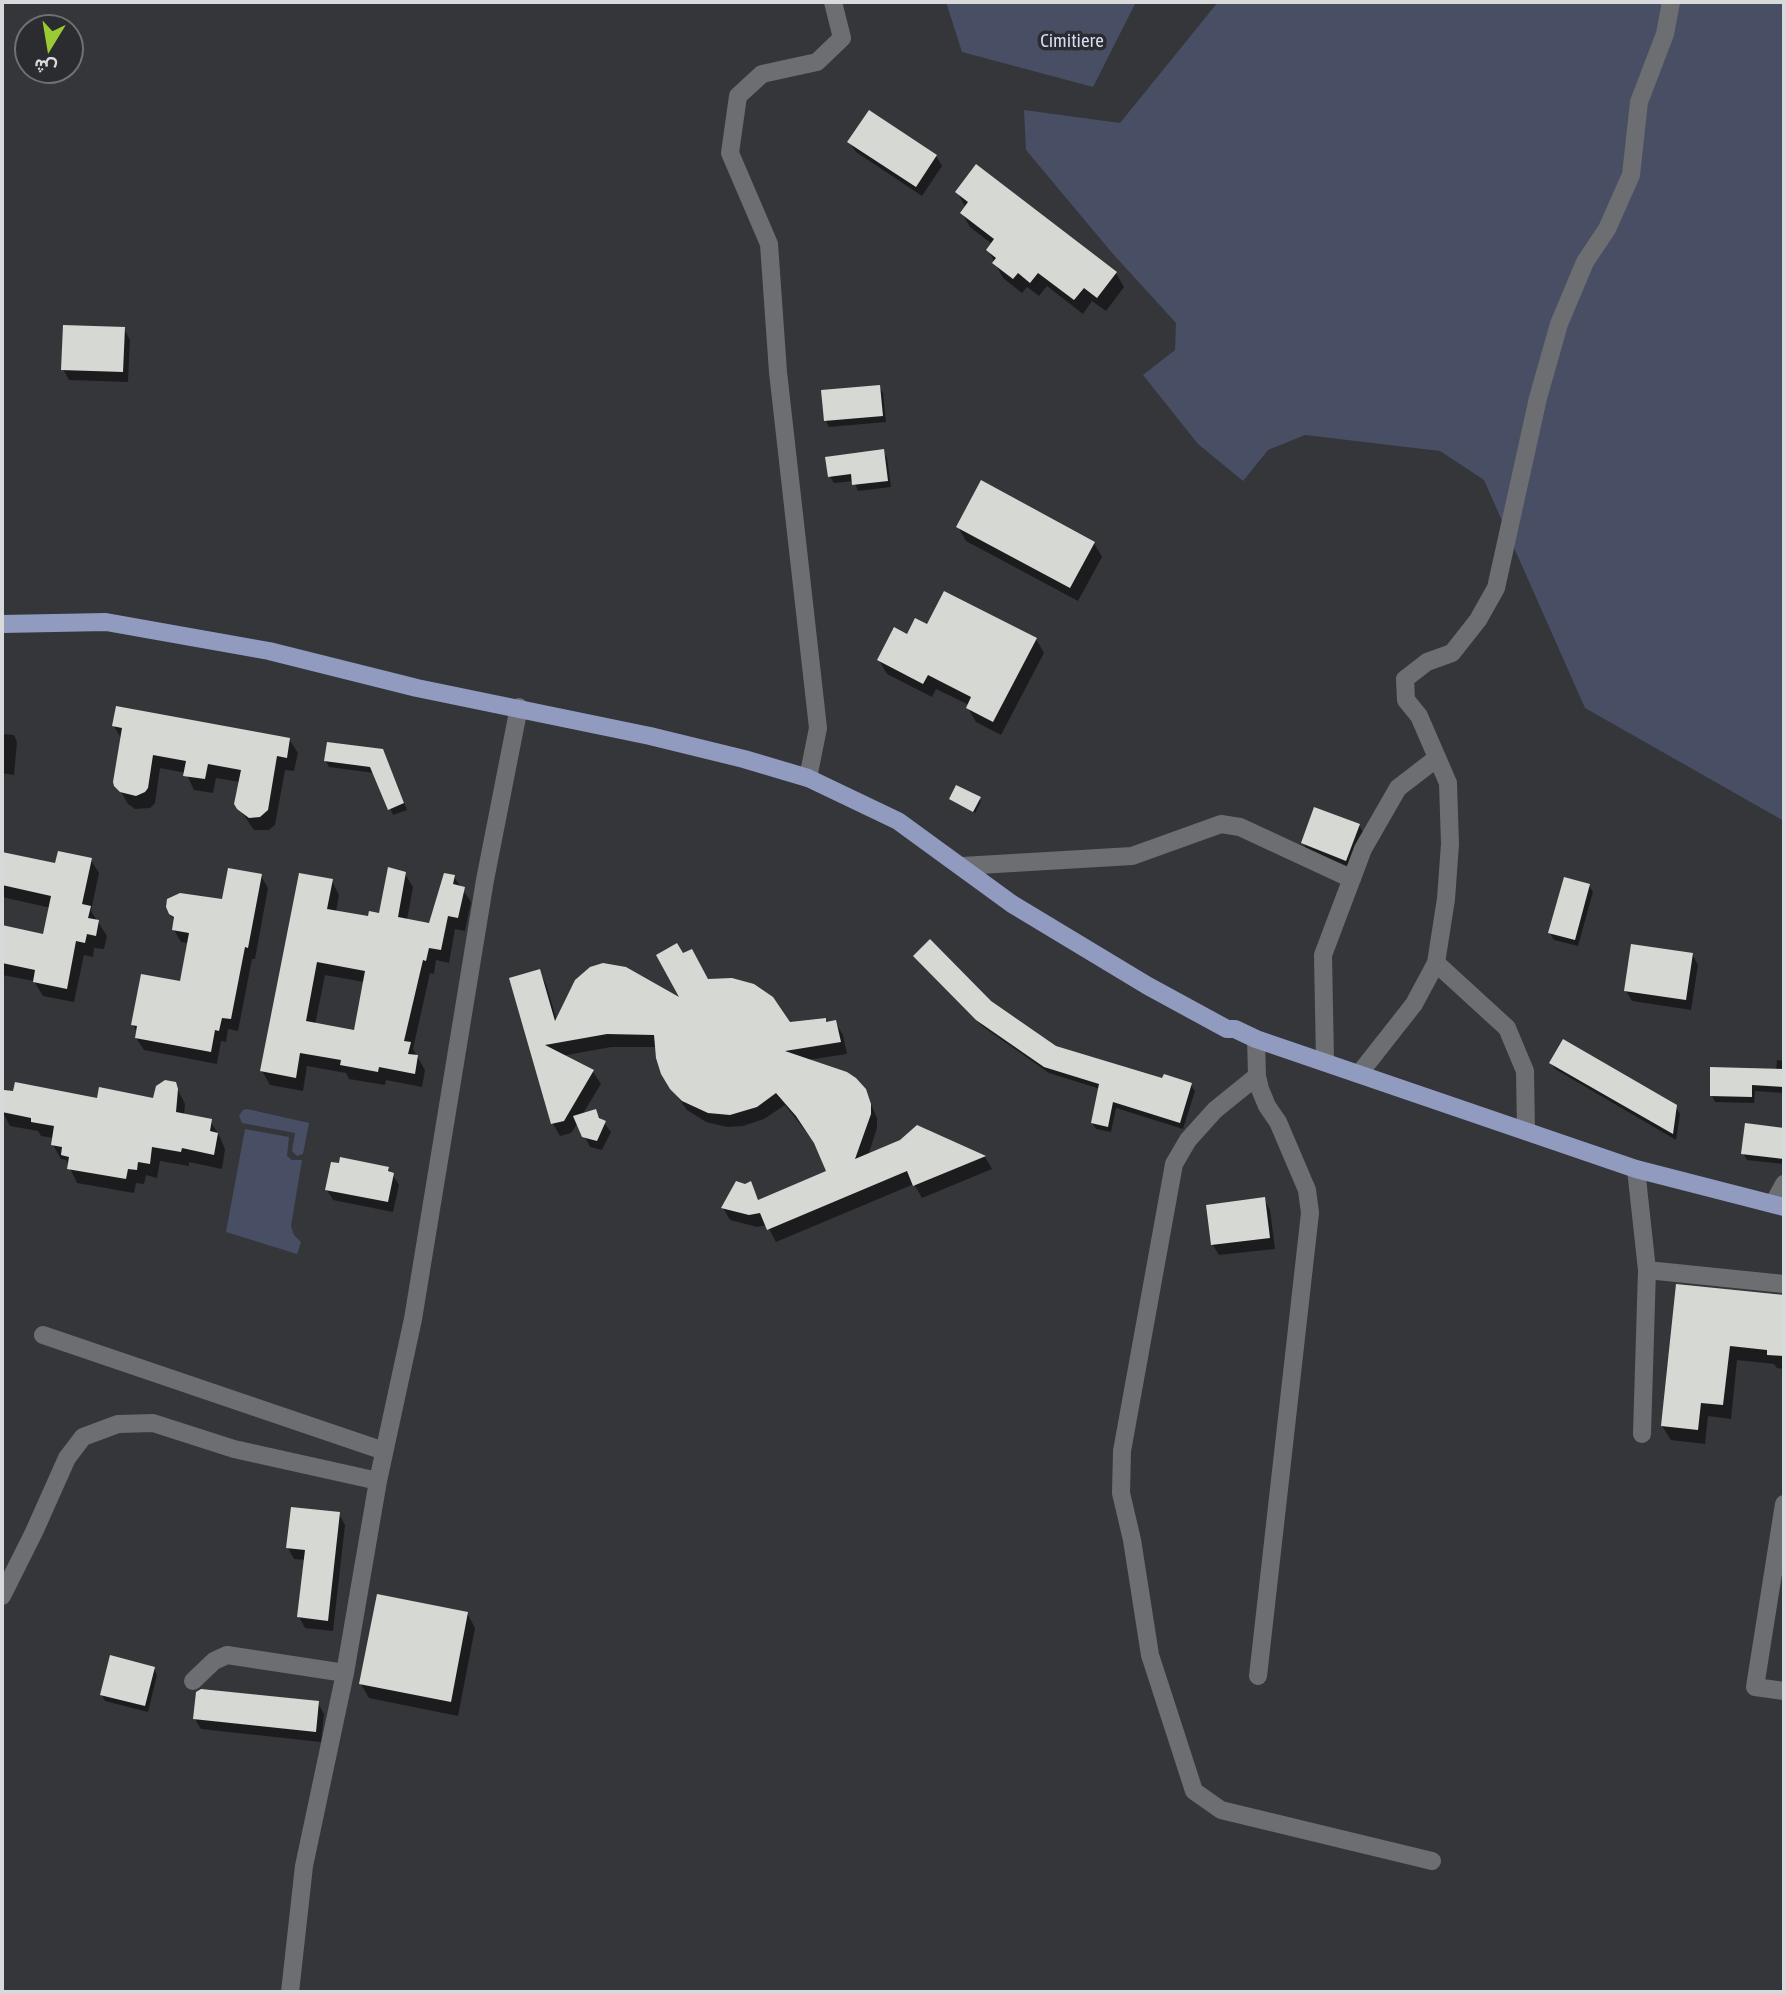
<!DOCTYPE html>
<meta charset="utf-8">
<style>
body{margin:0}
#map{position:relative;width:1786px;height:1994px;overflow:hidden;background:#35363a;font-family:"Asap Condensed",Vazirmatn,sans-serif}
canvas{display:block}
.frame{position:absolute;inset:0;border:4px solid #d8d9db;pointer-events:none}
.north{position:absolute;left:14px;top:14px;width:70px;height:70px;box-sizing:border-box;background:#2b2c30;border:2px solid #707174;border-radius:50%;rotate:191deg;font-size:19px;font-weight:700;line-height:28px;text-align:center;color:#d8d9db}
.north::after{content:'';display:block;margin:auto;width:24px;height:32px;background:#9acb35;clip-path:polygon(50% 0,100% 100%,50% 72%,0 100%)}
</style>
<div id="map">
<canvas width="1786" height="1994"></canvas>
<div class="frame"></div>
<div class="north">ش</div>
</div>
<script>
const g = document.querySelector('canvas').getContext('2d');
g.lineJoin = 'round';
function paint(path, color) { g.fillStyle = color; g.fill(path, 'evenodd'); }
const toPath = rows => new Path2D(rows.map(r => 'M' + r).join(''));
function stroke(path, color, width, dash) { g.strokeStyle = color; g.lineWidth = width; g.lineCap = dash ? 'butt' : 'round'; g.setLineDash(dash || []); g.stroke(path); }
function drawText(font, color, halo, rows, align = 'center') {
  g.font = font + ' "Asap Condensed",sans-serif'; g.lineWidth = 7; g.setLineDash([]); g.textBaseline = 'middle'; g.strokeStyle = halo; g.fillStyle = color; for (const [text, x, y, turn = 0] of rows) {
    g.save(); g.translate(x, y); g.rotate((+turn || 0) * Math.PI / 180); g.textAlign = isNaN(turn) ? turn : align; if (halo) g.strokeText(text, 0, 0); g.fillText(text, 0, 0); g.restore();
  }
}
const green = toPath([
 [946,2,1136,2,1093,87,962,52],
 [1218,2,1784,2,1784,821,1585,708,1484,480,1440,451,1305,435,1268,450,1243,481,1198,444,1143,375,1175,350,1176,323,1113,254,1026,150,1024,110,1120,123],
 [247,1109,309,1123,303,1154,297,1156,292,1151,295,1133,242,1123,239,1116,243,1110],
 [245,1129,289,1137,287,1156,292,1160,302,1160,291,1226,294,1235,301,1242,297,1254,226,1232]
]);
const shadow = toPath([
 [849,142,936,156,942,166,922,196,856,152],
 [957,192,1116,273,1124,287,1106,311,1092,301,1083,314,1047,286,1039,296,1027,287,1022,293,1003,278,988,250,992,244,970,227,962,213,966,208],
 [124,329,130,340,128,382,69,380,63,369],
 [879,386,883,393,886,422,829,427,826,421],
 [883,451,887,458,891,487,858,491,854,481,834,483,830,477],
 [958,527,1094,543,1102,557,1078,601,966,541],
 [927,626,1036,639,1044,653,1001,735,976,722,968,708,969,705,936,689,932,697,887,674,879,660,908,636],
 [114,726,289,739,298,753,294,771,285,770,275,825,269,830,254,830,236,804,240,782,216,778,213,793,194,790,186,773,160,768,155,803,150,808,135,809,128,804,115,781,122,740],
 [2,734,14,735,17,742,14,775,2,773],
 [386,757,407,810,393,815,374,773,329,767,326,761],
 [979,798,981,801,975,813,951,799],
 [1359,825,1363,832,1350,867,1307,849,1303,843],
 [2,854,57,865,90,859,99,873,91,911,107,936,104,949,94,948,93,957,84,955,74,1002,43,996,34,981,2,975,2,927,45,936,51,908,2,897],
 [405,874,413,887,407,920,430,925,454,877,471,902,465,931,455,929,449,963,436,960,434,974,430,973,413,1049,425,1070,422,1087,386,1080,385,1085,349,1079,346,1073,307,1066,303,1091,270,1085,262,1071,332,881,339,895,336,912,370,918,381,915],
 [325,975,364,982,355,1032,315,1025],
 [261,876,268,888,255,959,252,959,238,1031,228,1029,226,1042,221,1041,217,1064,144,1050,136,1038,137,1032,133,1025,181,983,189,943,181,942,174,930,175,922,170,913,224,901],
 [1589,886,1593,892,1578,946,1554,940,1550,933],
 [1692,954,1698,965,1691,1010,1632,1001,1626,991],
 [683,956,707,981,789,1024,825,1019,827,1023,835,1022,843,1035,847,1054,808,1060,865,1090,877,1118,877,1128,868,1156,901,1141,917,1127,985,1157,992,1169,922,1198,914,1184,776,1242,767,1225,757,1227,730,1220,723,1208,750,1184,759,1201,829,1172,815,1143,785,1105,764,1119,743,1126,727,1127,706,1122,687,1110,674,1092,657,1047,611,1047,562,1056,593,1072,601,1084,582,1115,595,1111,611,1132,602,1150,590,1147,578,1123,571,1133,560,1136,553,1124,511,979,539,971,546,984,557,1021,684,1001],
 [915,956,990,1002,1055,1048,1164,1080,1191,1085,1195,1091,1183,1129,1116,1108,1111,1132,1096,1129,1092,1123,1100,1089,1049,1073,982,1026],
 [1777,1060,1784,1061,1784,1093,1755,1091,1754,1103,1715,1102,1712,1096,1776,1070],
 [1551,1063,1676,1107,1680,1114,1676,1140,1555,1069],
 [175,1084,185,1104,184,1116,210,1121,219,1135,225,1149,222,1169,189,1162,189,1166,160,1161,157,1178,146,1175,144,1184,136,1183,134,1193,77,1183,66,1160,61,1159,53,1145,54,1138,41,1136,38,1131,10,1126,2,1111,5,1092,99,1100,155,1100],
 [1747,1125,1784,1129,1784,1164,1747,1160,1743,1153],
 [388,1168,399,1185,393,1212,333,1200,327,1190],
 [1264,1199,1270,1210,1275,1249,1219,1255,1213,1245,1208,1206],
 [1677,1286,1784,1296,1784,1369,1777,1368,1774,1364,1737,1360,1731,1419,1708,1416,1705,1444,1671,1440,1662,1426],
 [339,1514,345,1525,333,1631,305,1628,299,1617,306,1560,294,1559,288,1548],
 [467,1613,475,1628,458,1716,369,1698,361,1684],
 [154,1669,157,1675,148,1712,105,1701,102,1695],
 [318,1703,324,1714,321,1742,201,1729,195,1719]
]);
const building = toPath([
 [869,110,937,155,916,187,847,142],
 [976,164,1117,272,1097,298,1084,288,1074,300,1038,273,1030,283,1018,273,1013,279,992,263,996,258,986,250,994,239,960,213,968,202,955,192],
 [63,325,125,327,123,372,61,370],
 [880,385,883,416,824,421,821,390],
 [884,449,888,481,852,485,851,474,828,477,825,457],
 [981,480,1095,542,1070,588,956,527],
 [944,591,1037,638,993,722,966,708,971,697,928,675,923,684,877,660,894,627,907,634,915,618,927,624],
 [116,706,290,738,287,758,277,756,268,810,260,817,249,818,237,809,234,804,241,770,208,764,205,779,183,776,186,761,153,755,148,788,145,792,136,796,120,792,114,786,113,782,122,728,112,726],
 [327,742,383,749,404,803,388,810,370,767,324,761],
 [956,785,981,797,973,812,949,799],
 [1314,807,1360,824,1346,861,1301,843],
 [58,851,92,858,82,904,91,906,88,918,99,920,96,936,87,934,85,943,76,941,67,989,33,982,35,970,2,963,2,925,43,934,51,896,2,885,2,852,55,863],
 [388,867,406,872,398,917,429,923,444,873,455,875,453,884,465,887,458,918,448,916,441,950,429,948,426,961,423,960,404,1041,411,1042,408,1054,418,1055,415,1074,379,1067,378,1072,340,1065,341,1060,300,1053,296,1078,260,1071,299,873,333,879,327,909,368,916,369,911,379,913],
 [317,962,365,971,354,1030,306,1021],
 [228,868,262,874,248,948,245,947,231,1019,222,1018,219,1031,215,1030,211,1052,135,1038,137,1026,131,1025,141,974,180,981,189,933,172,930,174,917,169,914,166,907,167,899,180,893,222,899],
 [1564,877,1590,884,1575,940,1548,933],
 [930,939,991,1001,1056,1046,1162,1078,1164,1074,1192,1083,1180,1123,1113,1102,1108,1127,1091,1123,1099,1084,1044,1067,976,1020,913,956],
 [677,943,683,953,692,949,708,979,732,978,754,984,773,997,790,1022,826,1018,826,1022,836,1020,841,1042,785,1051,847,1072,856,1078,866,1089,871,1104,871,1114,855,1159,900,1140,917,1125,986,1156,913,1186,907,1171,767,1230,760,1213,749,1215,721,1208,736,1181,745,1184,751,1181,758,1200,826,1171,814,1143,796,1116,776,1093,757,1107,730,1115,708,1113,682,1101,670,1089,661,1074,656,1058,654,1035,607,1034,545,1045,594,1070,564,1121,551,1124,509,978,540,969,555,1021,575,980,590,967,603,963,626,967,679,997,656,955],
 [1631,944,1693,953,1686,1000,1624,991],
 [1563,1039,1677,1105,1673,1134,1549,1063],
 [1710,1067,1784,1069,1784,1087,1752,1085,1752,1097,1710,1096],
 [165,1080,176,1082,178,1089,176,1112,212,1119,210,1131,218,1133,214,1155,182,1148,181,1152,152,1147,150,1164,138,1162,137,1170,128,1169,126,1179,67,1169,69,1157,61,1155,62,1147,51,1145,54,1126,31,1122,31,1118,2,1112,4,1090,13,1091,15,1082,97,1098,99,1087,153,1098,156,1086],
 [596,1109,599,1118,606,1121,597,1141,582,1137,573,1116],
 [1745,1123,1784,1128,1784,1159,1741,1154],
 [340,1157,389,1167,388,1171,394,1173,388,1202,325,1190,331,1162,339,1163],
 [1265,1197,1270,1238,1211,1245,1206,1205],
 [1676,1284,1784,1295,1784,1356,1767,1355,1767,1350,1730,1346,1723,1405,1701,1403,1698,1430,1661,1426],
 [291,1507,340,1512,328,1621,297,1617,305,1550,286,1548],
 [377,1594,468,1612,451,1702,359,1684],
 [110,1655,155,1667,145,1706,100,1695],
 [201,1689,319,1701,316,1732,193,1719,196,1692]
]);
const street = toPath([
 [808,778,818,728,778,372,769,244,730,153,738,96,762,74,817,62,842,38,833,2],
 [962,866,1132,856,1221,824,1240,827,1352,879],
 [1436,963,1507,1028,1525,1071,1526,1130],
 [1256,1039,1257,1076,1260,1089,1267,1106,1278,1122,1307,1190,1310,1213,1258,1676],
 [1325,1061,1323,955,1363,849,1398,788,1437,758],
 [1359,1074,1414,1004,1436,963,1446,899,1450,844,1448,783,1419,716,1406,700,1405,679,1427,662,1452,653,1478,620,1496,588,1538,398,1559,324,1585,262,1607,229,1631,175,1639,102,1665,34,1671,2],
 [1257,1076,1215,1110,1188,1140,1174,1164,1122,1451,1121,1493,1132,1540,1150,1655,1194,1791,1221,1810,1432,1861],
 [1636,1169,1647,1270,1642,1434],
 [1773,1204,1784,1184],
 [1647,1270,1784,1284],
 [43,1335,384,1451],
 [1784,1504,1755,1687,1784,1691],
 [2,1596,34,1532,67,1458,83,1437,118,1424,153,1423,234,1449,378,1481],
 [193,1681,214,1661,227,1655,345,1673],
 [290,1992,304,1866,345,1673,378,1481,413,1319,485,880,519,707]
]);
const primary = toPath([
 [2,624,106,622,269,651,417,688,650,736,744,759,808,778,898,821,1012,904,1148,986,1227,1029,1235,1029,1256,1039,1636,1169,1784,1207]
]);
const parkNames = [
 ["Cimitiere",1072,41]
];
paint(green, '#484e63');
paint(shadow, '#0007');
paint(building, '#d6d8d3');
stroke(street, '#6d6e72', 18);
stroke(primary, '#919bc0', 18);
drawText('19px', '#d5ddf5', '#2b2c30', parkNames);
</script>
